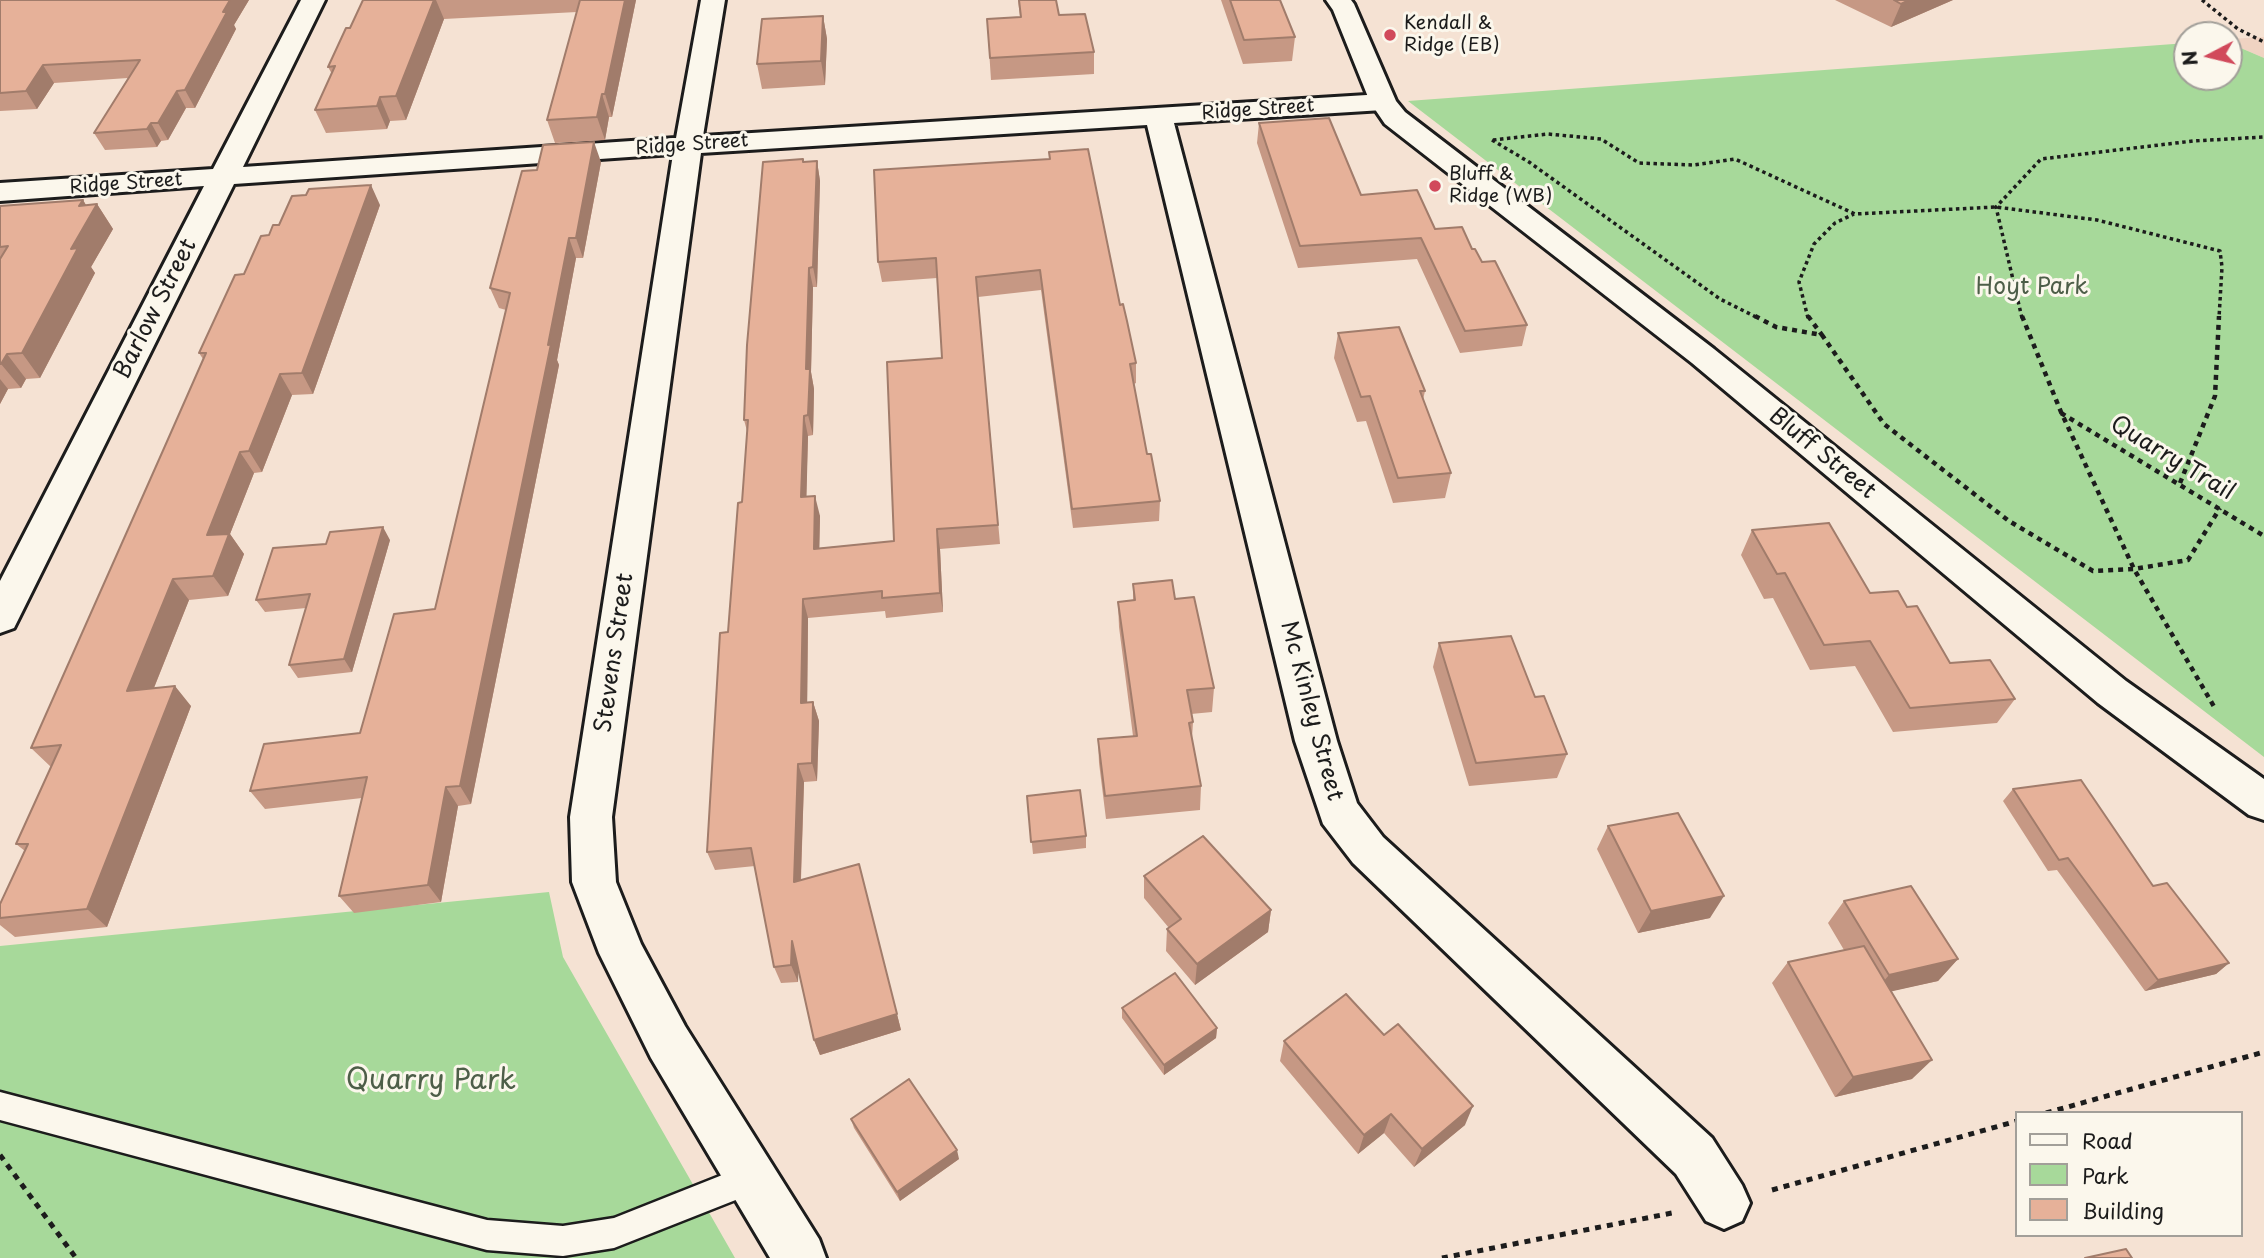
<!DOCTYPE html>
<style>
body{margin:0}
#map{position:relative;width:2264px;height:1258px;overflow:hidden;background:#f5e2d3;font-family:"Playpen Sans",sans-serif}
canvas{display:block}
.legend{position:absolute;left:2015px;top:1111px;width:228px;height:126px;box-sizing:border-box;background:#fbf7ec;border:2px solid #a29f99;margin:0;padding:9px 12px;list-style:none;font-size:21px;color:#1c1c1c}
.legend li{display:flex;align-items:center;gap:14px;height:35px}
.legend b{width:35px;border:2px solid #a29f99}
.north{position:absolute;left:2173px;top:21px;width:70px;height:70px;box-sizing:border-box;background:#fbf7ec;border:2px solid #a29f99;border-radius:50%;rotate:263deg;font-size:19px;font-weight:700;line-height:28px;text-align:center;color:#1c1c1c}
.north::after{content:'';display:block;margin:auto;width:24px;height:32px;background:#d1495b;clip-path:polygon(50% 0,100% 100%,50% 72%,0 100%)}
</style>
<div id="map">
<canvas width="2264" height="1258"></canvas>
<ul class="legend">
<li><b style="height:9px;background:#fbf7ec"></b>Road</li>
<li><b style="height:19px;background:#a7d99a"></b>Park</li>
<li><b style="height:19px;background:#e6b199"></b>Building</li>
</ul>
<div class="north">N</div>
</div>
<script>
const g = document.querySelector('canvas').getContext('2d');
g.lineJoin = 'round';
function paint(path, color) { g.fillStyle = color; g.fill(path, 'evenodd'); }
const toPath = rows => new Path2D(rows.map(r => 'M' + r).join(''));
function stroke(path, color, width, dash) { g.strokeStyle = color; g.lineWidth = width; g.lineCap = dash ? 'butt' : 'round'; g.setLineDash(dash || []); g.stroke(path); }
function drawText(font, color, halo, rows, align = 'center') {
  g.font = font + ' "Playpen Sans",sans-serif'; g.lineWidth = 6; g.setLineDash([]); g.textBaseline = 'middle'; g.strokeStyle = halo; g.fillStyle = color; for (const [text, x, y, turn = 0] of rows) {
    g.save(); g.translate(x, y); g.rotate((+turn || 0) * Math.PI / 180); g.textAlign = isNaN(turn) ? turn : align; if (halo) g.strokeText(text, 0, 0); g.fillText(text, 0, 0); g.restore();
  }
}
const built = toPath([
 [2264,37,2264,58,2229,43,2229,39]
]);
const green = toPath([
 [2187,43,2187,77,2229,77,2229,43,2264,58,2264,757,1408,101],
 [549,892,563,957,735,1258,0,1258,0,946]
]);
const pathFar2 = toPath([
 [2202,0,2238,29,2264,42],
 [1492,140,1529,162,1720,299,1758,318],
 [1493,140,1548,134,1601,139,1639,163,1694,165,1735,159,1855,214,1996,207,2097,220,2220,251,2222,267,2219,318],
 [1808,318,1799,282,1814,244,1835,223,1854,214],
 [2022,318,1996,207,2041,159,2193,141,2264,137]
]);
const pathFar1 = toPath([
 [1755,316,1776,327,1822,335,1884,424,2009,521,2093,571,2134,569,2188,560,2220,508],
 [1808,316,1822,335],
 [2022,316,2061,412,2134,569,2216,710],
 [2061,413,2264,536],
 [2180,483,2215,396,2219,316]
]);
const path = toPath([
 [2046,1113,2264,1052],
 [0,1155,76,1258],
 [1772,1190,2017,1121],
 [1442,1258,1672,1213]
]);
const service = toPath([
 [0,1092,487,1220,563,1226,614,1218,750,1164,761,1168,765,1179,761,1190,614,1248,563,1256,487,1250,0,1120,0,1092]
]);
const minor = toPath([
 [301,0,325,0,243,167,676,138,701,0,725,0,703,136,1383,94,1392,96,1396,102,1392,108,1383,110,1174,123,1337,741,1357,803,1383,837,1712,1138,1742,1185,1750,1203,1742,1221,1724,1229,1706,1221,1676,1174,1353,863,1323,824,1295,741,1147,125,701,153,612,817,616,882,641,944,685,1026,819,1239,826,1258,770,1258,651,1058,599,953,572,882,570,817,673,154,234,184,19,618,14,628,0,633,0,581,204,186,0,201,0,183,213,169,301,0]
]);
const tertiary = toPath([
 [1326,0,1351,0,1354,4,1396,101,1405,112,1714,349,2126,681,2264,779,2264,820,2249,815,2098,703,1692,363,1385,124,1370,102,1333,10,1326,0]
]);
const wall = toPath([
 [0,0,249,0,234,25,236,29,195,108,186,108,168,140,161,141,157,147,105,150,94,133,128,78,54,83,37,109,0,111],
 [363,0,636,0,612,117,609,117,605,140,555,143,547,120,577,12,444,19,406,120,390,121,387,129,326,133,315,110,332,74,328,67,350,28],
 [1018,0,1056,0,1059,15,1094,52,1094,74,991,80,987,19,1020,17],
 [1221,0,1280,0,1295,37,1292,61,1243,64],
 [1835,0,1953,0,1891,27],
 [823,16,827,39,825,85,762,89,757,64],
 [1259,123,1361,195,1435,229,1472,249,1527,325,1522,346,1460,353,1417,259,1298,268,1257,143],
 [1049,152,1120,305,1136,363,1136,383,1134,384,1147,454,1160,501,1159,521,1073,528,1041,290,978,297,1000,544,940,549,943,612,886,618,885,611,808,618,807,702,813,702,819,721,817,781,804,782,801,880,863,881,901,1030,820,1055,814,1040,798,969,798,982,781,983,774,967,755,866,715,870,707,852,728,632,742,502,747,431,744,420,804,162,817,161,820,181,817,287,813,287,811,372,814,389,813,435,808,436,806,497,820,516,819,548,894,541,942,358,937,278,882,282,878,262,1049,159],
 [601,162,583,258,576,258,557,360,559,365,471,804,458,806,441,902,354,913,339,896,362,798,265,809,250,791,360,733,435,609,506,310,499,308,490,288,537,170],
 [83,200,86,205,97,204,113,229,91,267,95,273,40,378,26,379,21,388,8,389,0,404,0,206],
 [380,205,313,394,292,395,262,472,254,473,230,534,244,554,228,596,189,600,154,688,191,706,107,927,15,937,0,925,0,904,25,851,16,844,51,767,31,748,165,446,203,359,199,353,244,274,279,225],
 [1338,333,1425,391,1423,400,1451,473,1445,498,1393,503,1366,421,1357,422,1334,358],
 [1752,530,1870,593,1907,607,1950,663,2015,699,1997,723,1893,732,1855,666,1810,670,1773,598,1764,599,1741,555],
 [390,540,352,672,298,678,289,665,306,608,265,612,256,600,326,544],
 [1133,584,1175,599,1214,688,1212,712,1191,714,1193,722,1192,738,1201,786,1200,810,1106,819,1099,763,1098,739,1133,736,1119,627,1118,602,1133,601],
 [1439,643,1535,697,1567,754,1557,778,1469,786,1433,667],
 [2013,789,2153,886,2229,963,2216,974,2145,991,2057,870,2048,871,2003,801],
 [1027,796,1086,836,1086,848,1033,854],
 [1608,826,1710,918,1638,933,1597,849],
 [1144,876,1271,910,1268,932,1195,985,1166,951,1167,929,1169,928,1144,898],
 [1844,901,1958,959,1938,981,1891,991,1912,1079,1835,1097,1772,983,1788,962,1844,950,1828,923],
 [1122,1008,1217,1028,1216,1038,1164,1075,1122,1018],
 [1384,1035,1465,1125,1414,1167,1384,1133,1358,1154,1280,1061,1284,1041],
 [851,1119,959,1159,900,1201,854,1128]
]);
const shadedWall = toPath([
 [230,0,249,0,234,25,236,29,195,108,185,90,223,12],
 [434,0,436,0,444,19,406,120,396,96],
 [625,0,636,0,612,117,605,94],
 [1909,0,1953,0,1891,27,1901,4],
 [823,16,827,39,825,85,821,61],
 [43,65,54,83,37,109,26,91],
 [177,91,186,108,168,140,158,123],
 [602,94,609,117,605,140,597,117],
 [380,97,390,121,387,129,377,106],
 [151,123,161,141,157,147,147,129],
 [594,142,601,162,583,258,576,238],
 [817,161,820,181,817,287,813,267],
 [371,185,380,205,313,394,302,373],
 [83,200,91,214,97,204,113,229,91,267,95,273,40,378,22,353,71,249,79,206],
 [569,238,576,258,557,360,559,365,471,804,460,786],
 [809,268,813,287,811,372,814,389,813,435,808,415,806,369],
 [7,354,26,379,21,388,1,364],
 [280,374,292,395,262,472,249,451],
 [0,379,8,389,0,404],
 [804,416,808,436,806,517,801,497],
 [240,452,254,473,230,534,244,554,228,596,213,576,207,535],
 [815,496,820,516,819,568,814,549],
 [383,527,390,540,352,672,344,659],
 [937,529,940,549,943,612,940,593],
 [173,579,189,600,145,710,127,691],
 [803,599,808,618,807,722,801,703],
 [175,686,191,706,107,927,87,909],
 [813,702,819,721,817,781,812,763],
 [798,764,804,782,800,900,794,882],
 [446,787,458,806,441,902,428,885],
 [863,881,901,1030,820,1055,814,1040],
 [1724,896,1710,918,1638,933,1651,911],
 [1271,910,1268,932,1195,985,1197,964],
 [792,941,799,958,798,982,791,965],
 [1958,959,1938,981,1871,996,1889,975],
 [2229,963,2216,974,2145,991,2158,980],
 [1217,1028,1216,1038,1164,1075,1164,1065],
 [1932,1060,1912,1079,1835,1097,1853,1077],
 [1473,1106,1465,1125,1414,1167,1422,1149],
 [1391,1114,1384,1133,1358,1154,1364,1135],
 [957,1150,959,1159,900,1201,897,1192]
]);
const building = toPath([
 [0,0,230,0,223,12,227,12,185,90,177,91,158,123,151,123,147,129,94,133,140,60,43,65,26,91,0,93,0,0],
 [363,0,434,0,396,96,380,97,377,106,315,110,335,66,328,67,346,28,350,28,363,0],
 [580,0,625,0,605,94,602,94,597,117,547,120,580,0],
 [1019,0,1056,0,1059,15,1085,14,1094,52,990,58,987,19,1021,17,1019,0],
 [1230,0,1280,0,1295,37,1244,40,1230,0],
 [1894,0,1909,0,1901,4,1894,0],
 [823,16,821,61,757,64,762,19,823,16],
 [1329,118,1361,195,1417,190,1435,229,1462,227,1472,249,1475,249,1482,262,1495,261,1527,325,1465,331,1421,238,1300,246,1259,123,1329,118],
 [594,142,576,238,569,238,548,345,551,344,460,786,446,787,428,885,339,896,367,777,250,791,264,744,360,733,394,614,435,609,510,293,490,288,522,171,537,170,543,145,594,142],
 [1088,149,1120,305,1123,304,1127,321,1136,363,1130,364,1147,454,1151,454,1160,501,1072,509,1040,270,976,277,998,525,937,529,940,593,882,598,882,591,803,599,801,703,813,702,812,763,798,764,794,882,859,864,897,1014,814,1040,792,941,791,965,774,967,751,848,707,852,720,633,728,632,738,503,742,502,748,420,744,420,747,345,763,162,803,159,803,162,817,161,813,267,809,268,806,369,810,369,808,415,804,416,801,497,815,496,814,549,894,541,887,362,942,358,936,258,878,262,874,170,1050,159,1049,152,1088,149],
 [371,185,302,373,280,374,249,451,240,452,207,535,229,534,213,576,173,579,127,691,175,686,87,909,0,918,0,904,28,844,16,844,61,745,31,748,165,446,206,353,199,353,235,275,244,274,261,236,269,235,273,225,279,225,292,196,306,195,309,189,371,185],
 [83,200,79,206,97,204,71,249,78,248,22,353,7,354,1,364,0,364,0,259,8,246,0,247,0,206,83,200],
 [1399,327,1425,391,1420,391,1451,473,1398,478,1370,396,1361,397,1338,333,1399,327],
 [1829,523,1870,593,1898,591,1907,607,1917,606,1950,663,1990,660,2015,699,1910,708,1870,641,1824,645,1785,573,1777,574,1752,530,1829,523],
 [383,527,344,659,289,665,310,594,256,600,273,548,326,544,330,532,383,527],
 [1172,580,1175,599,1194,597,1214,688,1187,690,1193,722,1189,723,1201,786,1105,796,1098,739,1137,736,1118,602,1135,600,1133,584,1172,580],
 [1511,636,1535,697,1544,696,1567,754,1476,763,1439,643,1511,636],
 [2081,780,2153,886,2167,883,2229,963,2158,980,2068,858,2059,860,2013,789,2081,780],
 [1080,790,1086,836,1031,842,1027,796,1080,790],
 [1678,813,1724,896,1651,911,1608,826,1678,813],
 [1203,836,1271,910,1197,964,1167,929,1181,919,1144,876,1203,836],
 [1911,886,1958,959,1889,975,1844,901,1911,886],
 [1864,946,1932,1060,1853,1077,1788,962,1864,946],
 [1175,973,1217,1028,1164,1065,1122,1008,1175,973],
 [1346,994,1384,1035,1398,1024,1473,1106,1422,1149,1391,1114,1364,1135,1284,1041,1346,994],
 [909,1079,957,1150,897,1192,851,1119,909,1079],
 [2126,1249,2132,1258,2085,1258,2126,1249]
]);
const markers = [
 [1390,35,7,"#d1495b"],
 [1435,186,7,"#d1495b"]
];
const farPoinames = [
 ["Kendall &",1404,24],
 ["Ridge (EB)",1404,46],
 ["Bluff &",1449,175],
 ["Ridge (WB)",1449,197]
];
const farStreetnames = [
 ["Ridge Street",1258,110,-4],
 ["Ridge Street",692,145,-4],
 ["Ridge Street",126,184,-4]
];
const parkNames = [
 ["Hoyt Park",2032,288]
];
const streetNames = [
 ["Barlow Street",156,309,-63],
 ["Bluff Street",1822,454,39],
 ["Quarry Trail",2172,459,31],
 ["Stevens Street",615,653,-82],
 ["Mc Kinley Street",1311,711,75]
];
const nearParknames = [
 ["Quarry Park",431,1081]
];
paint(built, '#f0d3c2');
paint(green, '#a7d99a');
stroke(service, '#1c1c1c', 5);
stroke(minor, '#1c1c1c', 6);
stroke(tertiary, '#1c1c1c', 6);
stroke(pathFar2, '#1c1c1c', 3.5, [3.5, 3.5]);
stroke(pathFar1, '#1c1c1c', 4.5, [5, 5]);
stroke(path, '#1c1c1c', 5, [6, 6]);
paint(service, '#fbf7ec');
paint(minor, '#fbf7ec');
paint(tertiary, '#fbf7ec');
paint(wall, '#c69884');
paint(shadedWall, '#a17c6b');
paint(building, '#e6b199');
stroke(building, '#a17c6b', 2);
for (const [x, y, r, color] of markers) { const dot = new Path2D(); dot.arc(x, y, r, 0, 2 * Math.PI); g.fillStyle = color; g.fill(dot); stroke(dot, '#fbf7ec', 2.5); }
drawText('19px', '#1c1c1c', '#fbf7ec', farPoinames, 'left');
drawText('19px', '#1c1c1c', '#fbf7ec', farStreetnames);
drawText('23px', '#4d5e48', '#fbf7ec', parkNames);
drawText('23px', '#1c1c1c', '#fbf7ec', streetNames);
drawText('28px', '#4d5e48', '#fbf7ec', nearParknames);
</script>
